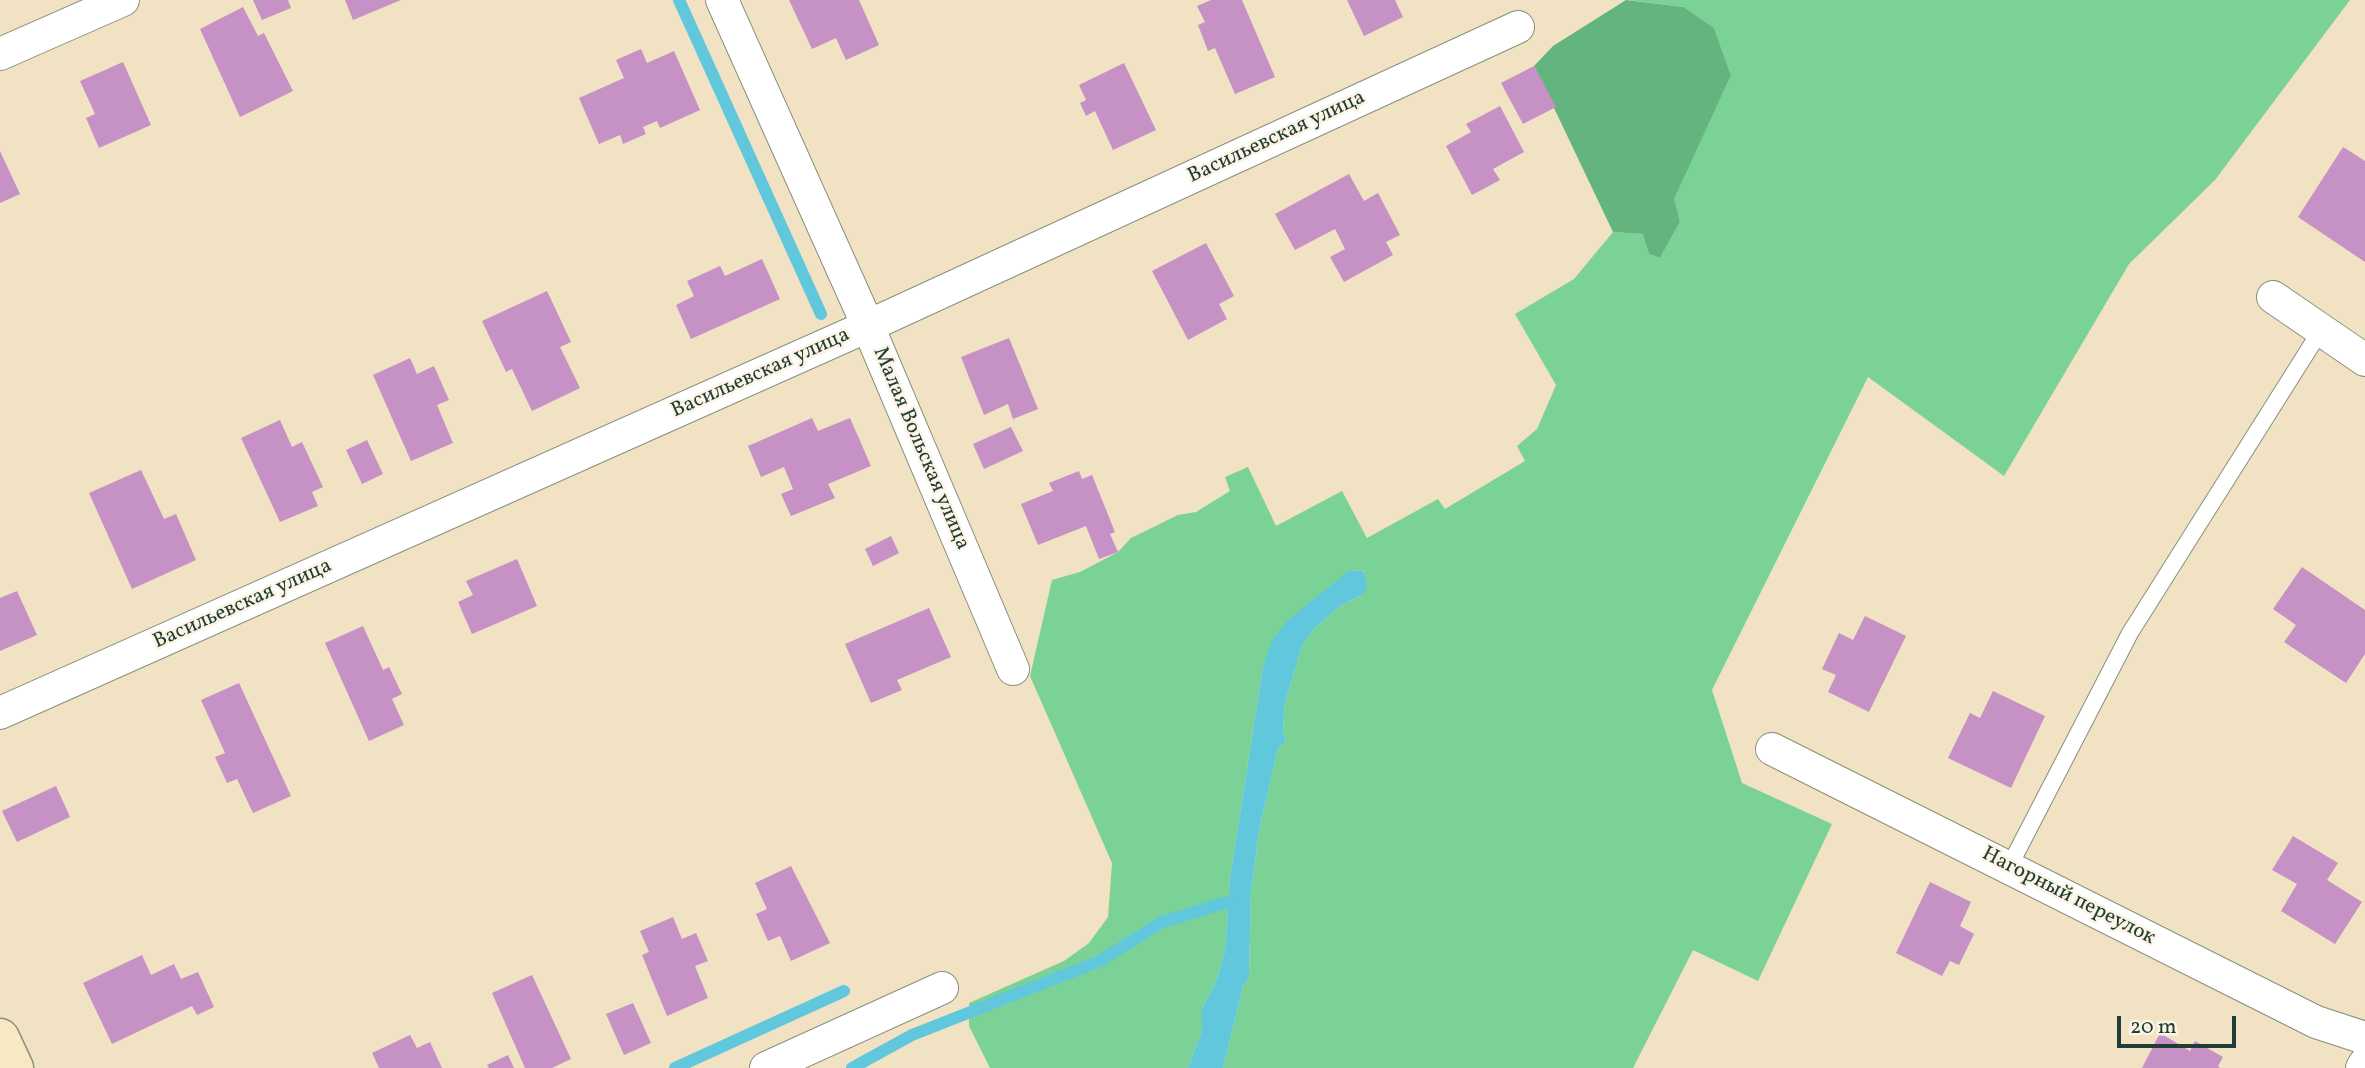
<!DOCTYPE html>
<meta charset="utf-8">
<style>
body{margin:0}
#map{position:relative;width:2365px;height:1068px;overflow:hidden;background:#f0e2c3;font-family:Vollkorn,serif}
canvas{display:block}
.scale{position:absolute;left:2117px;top:1016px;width:119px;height:32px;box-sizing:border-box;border:4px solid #1f3d34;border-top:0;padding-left:9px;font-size:21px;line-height:24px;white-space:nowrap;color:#1f3d34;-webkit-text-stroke:5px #fcf5e5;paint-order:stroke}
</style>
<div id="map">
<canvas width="2365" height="1068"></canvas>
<div class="scale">20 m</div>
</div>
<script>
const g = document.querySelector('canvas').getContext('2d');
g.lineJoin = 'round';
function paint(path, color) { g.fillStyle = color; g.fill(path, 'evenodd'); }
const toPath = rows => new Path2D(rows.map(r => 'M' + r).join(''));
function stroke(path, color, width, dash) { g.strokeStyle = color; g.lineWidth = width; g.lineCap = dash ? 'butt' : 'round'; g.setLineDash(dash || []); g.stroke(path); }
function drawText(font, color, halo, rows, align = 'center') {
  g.font = font + ' Vollkorn,serif'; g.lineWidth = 5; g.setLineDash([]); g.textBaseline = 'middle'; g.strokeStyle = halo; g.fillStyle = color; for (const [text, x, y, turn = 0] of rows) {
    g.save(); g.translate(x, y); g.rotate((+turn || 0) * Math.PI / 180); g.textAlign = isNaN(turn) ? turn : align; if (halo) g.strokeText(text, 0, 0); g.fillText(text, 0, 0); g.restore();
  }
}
const green = toPath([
 [1628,0,2350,0,2215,180,2129,264,2004,476,1868,377,1712,690,1742,783,1832,824,1758,981,1693,950,1633,1068,1223,1068,1243,986,1249,977,1251,892,1259,830,1278,748,1286,741,1283,729,1285,702,1302,646,1312,631,1340,606,1362,595,1364,570,1349,571,1263,667,1230,878,1225,951,1216,982,1202,1008,1202,1030,1188,1068,990,1068,969,1026,969,1003,1064,961,1089,943,1108,917,1112,863,1030,676,1052,580,1080,572,1118,552,1131,538,1178,515,1196,512,1230,491,1225,477,1248,467,1276,526,1342,491,1367,538,1438,499,1445,509,1525,461,1517,446,1537,429,1556,385,1515,314,1574,279,1613,232,1644,234,1649,254,1660,258,1680,222,1673,199,1731,75,1714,28,1684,7]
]);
const forest = toPath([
 [1626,0,1684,7,1714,28,1731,75,1674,199,1680,222,1660,258,1649,254,1643,234,1613,232,1534,66,1553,46]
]);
const water = toPath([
 [1363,570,1367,586,1362,595,1340,606,1312,631,1302,646,1285,702,1283,729,1286,741,1278,748,1259,830,1251,892,1249,977,1243,986,1223,1068,1188,1068,1202,1030,1202,1008,1216,982,1225,951,1230,878,1263,667,1273,639,1289,619,1349,571]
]);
const stream = toPath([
 [679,0,821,314],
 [675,1068,844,991],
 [852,1068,912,1035,1100,961,1162,922,1228,902]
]);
const building = toPath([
 [253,0,288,0,291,8,262,20],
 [345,0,401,0,353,20],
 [789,0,859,0,879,45,846,60,836,38,812,49],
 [1211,0,1242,0,1275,77,1235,94,1215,48,1208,51,1198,25,1205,22,1197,6],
 [1347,0,1395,0,1403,17,1364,36],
 [243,7,258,36,264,33,293,91,240,117,200,29],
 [641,49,647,63,674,51,700,110,660,128,657,121,643,127,646,134,623,144,620,135,599,144,579,98,624,78,616,60],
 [123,62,151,125,99,148,86,118,95,114,80,81],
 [1124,63,1156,130,1113,150,1095,111,1086,116,1080,103,1086,100,1079,85],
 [1534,66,1556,107,1523,124,1501,83],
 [1500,106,1524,152,1493,169,1500,180,1472,195,1446,146,1471,132,1466,124],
 [2343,147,2365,161,2365,262,2298,217],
 [0,151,20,194,0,203],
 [1349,174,1364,201,1378,193,1400,235,1386,242,1393,255,1344,282,1330,257,1345,249,1335,229,1295,250,1275,214],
 [1206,243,1234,296,1219,304,1227,319,1188,340,1152,271],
 [762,259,780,299,691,339,676,305,694,296,687,281,720,266,725,276],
 [547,291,571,342,560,347,580,388,532,411,512,369,506,372,482,321],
 [1009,338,1038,409,1013,419,1008,404,984,415,961,357],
 [410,358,417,374,434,366,449,400,437,405,453,443,411,461,373,375],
 [812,418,818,431,850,418,871,466,828,484,835,498,791,516,781,494,793,489,784,467,761,477,748,446],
 [280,420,292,447,302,442,323,487,312,492,318,506,280,522,241,438],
 [1011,427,1023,451,984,469,973,444],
 [367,440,383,474,362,484,346,450],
 [141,470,164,519,176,514,196,560,132,589,89,493],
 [1079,471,1082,479,1092,475,1115,532,1110,534,1118,552,1099,559,1086,526,1038,545,1021,504,1053,491,1049,483],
 [891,536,899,553,873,566,865,549],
 [517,559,537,606,472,634,458,602,473,595,466,581],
 [2302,567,2365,610,2365,654,2346,683,2284,642,2296,625,2273,609],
 [17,591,37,635,0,651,0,598],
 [929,608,951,657,897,680,902,690,871,703,845,644],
 [1865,616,1906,636,1869,712,1828,692,1836,675,1822,669,1839,633,1853,640],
 [363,626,383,670,389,667,402,694,392,699,404,725,369,741,325,643],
 [239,683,291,796,253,813,237,779,227,783,215,757,225,753,201,700],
 [1993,691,2045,716,2011,788,1948,758,1970,713,1980,718],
 [56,786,70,817,17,842,2,811],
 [2293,836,2338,863,2327,880,2362,902,2335,944,2281,911,2297,884,2272,870],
 [791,866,830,943,791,961,780,936,768,941,756,914,767,909,755,883],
 [1930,882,1971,902,1960,926,1974,934,1959,965,1950,961,1942,976,1896,953],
 [673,917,682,939,696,933,708,961,695,966,708,998,667,1016,642,955,649,952,640,931],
 [142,955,151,975,174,964,181,979,198,972,214,1007,197,1015,192,1006,112,1044,83,983],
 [532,975,571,1059,552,1068,525,1068,492,993],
 [633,1003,651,1043,624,1055,606,1014],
 [2160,1033,2190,1051,2195,1041,2223,1057,2218,1066,2220,1068,2142,1068],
 [410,1035,417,1048,430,1042,442,1068,379,1068,372,1053],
 [508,1055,514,1068,489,1068,487,1065]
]);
const lane = toPath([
 [2009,867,2130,633,2321,330]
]);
const street = toPath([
 [722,0,868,326,1013,669],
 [0,54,123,0],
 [2273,297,2365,360],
 [0,713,868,326,1518,27],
 [1772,749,2316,1022,2365,1038],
 [766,1068,942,988],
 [2362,1068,2365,1063]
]);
const secondary = toPath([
 [0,1038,14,1068]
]);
const streetNames = [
 ["Васильевская улица",1277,138,-25],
 ["Васильевская улица",761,374,-24],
 ["Малая Вольская улица",920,449,67],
 ["Васильевская улица",243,605,-24],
 ["Нагорный переулок",2068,897,27]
];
paint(green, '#7bd297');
paint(forest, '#64b480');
paint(water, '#60c7dd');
stroke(stream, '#60c7dd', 12);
paint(building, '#c691c5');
stroke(lane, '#88907c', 18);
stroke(street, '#88907c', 34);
stroke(secondary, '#88907c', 41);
stroke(lane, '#fff', 16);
stroke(street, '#fff', 32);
stroke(secondary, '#f7e9c3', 38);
drawText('21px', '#1f3d34', '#fcf5e5', streetNames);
</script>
